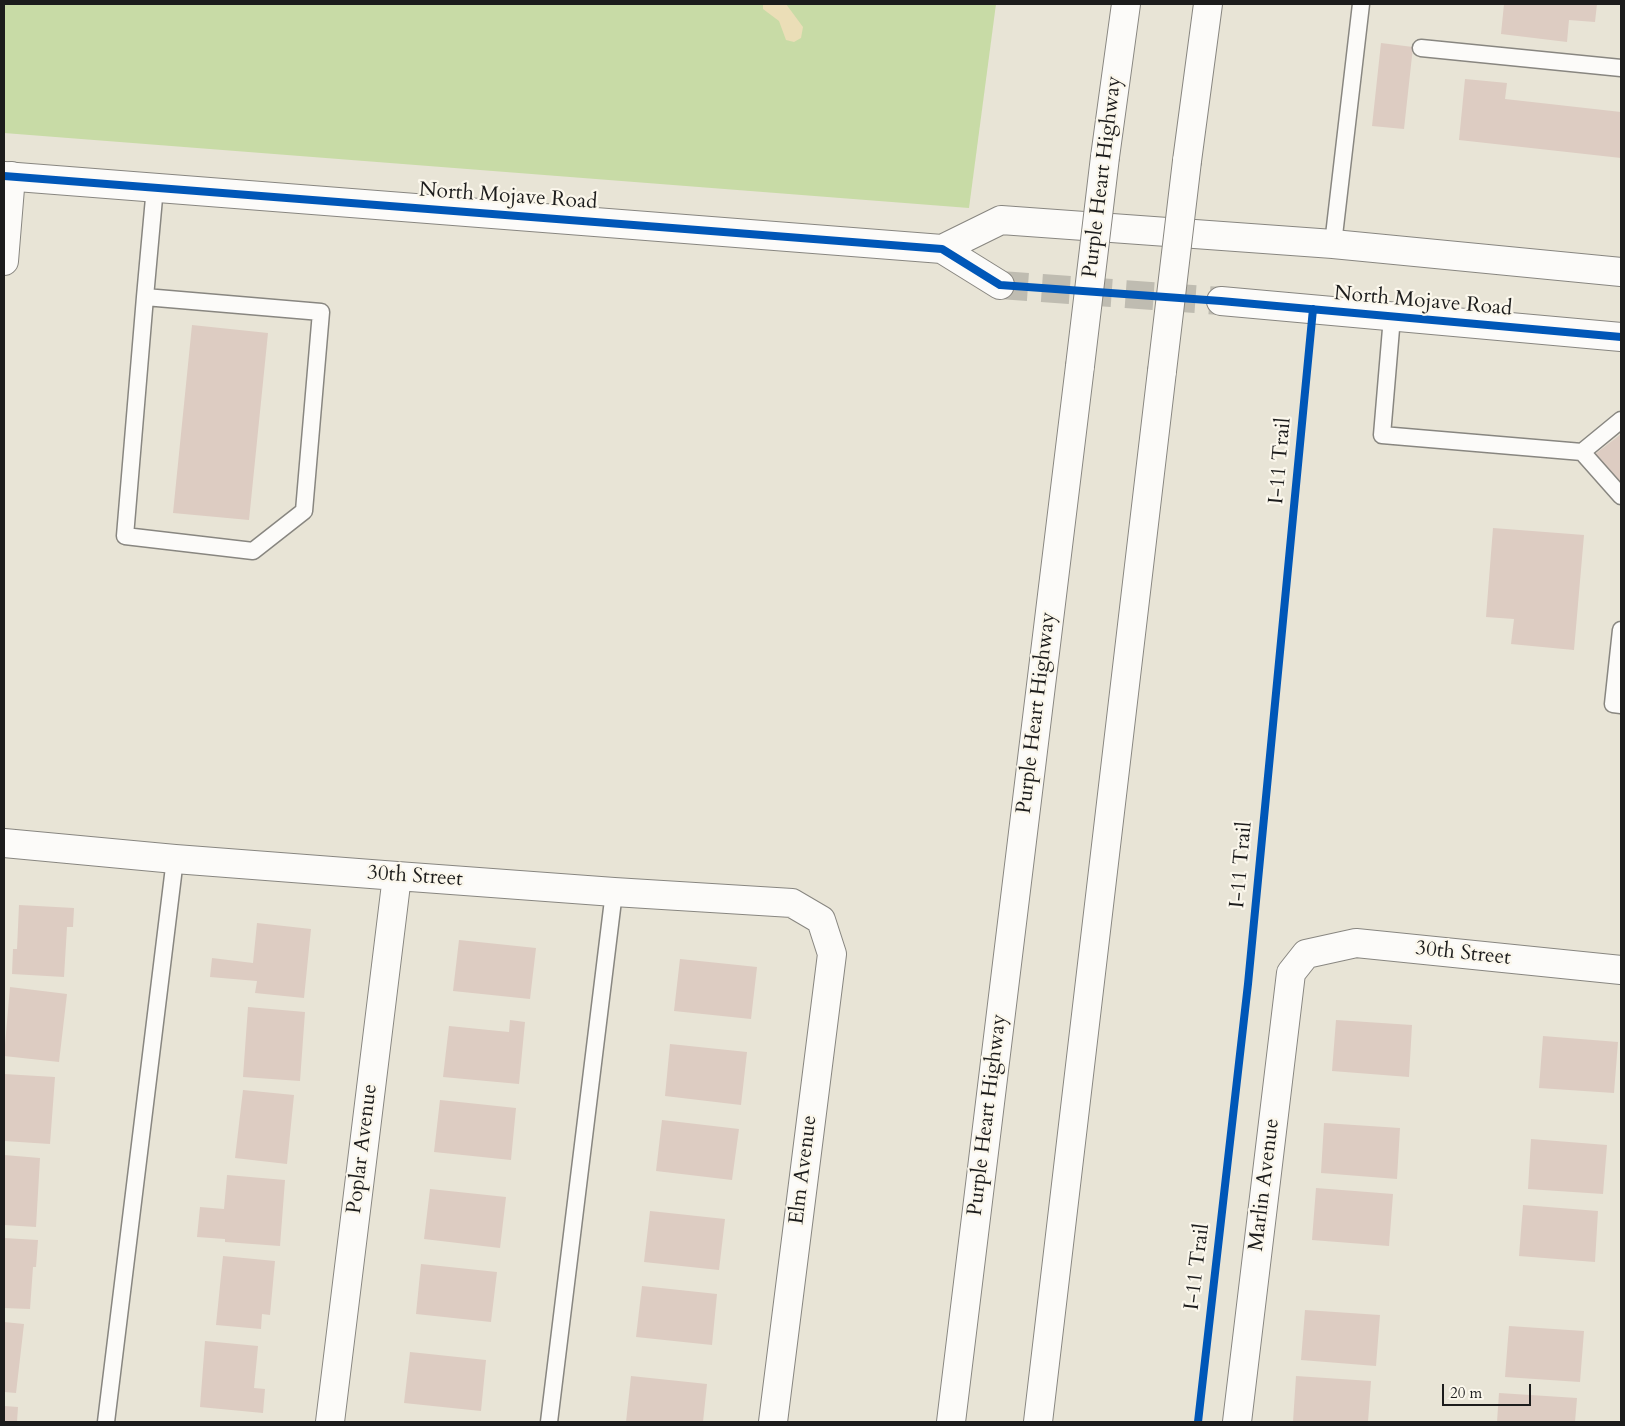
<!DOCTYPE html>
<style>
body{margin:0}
#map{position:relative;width:1625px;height:1426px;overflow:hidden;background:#e8e4d6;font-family:Cardo,serif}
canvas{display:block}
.frame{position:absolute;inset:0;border:5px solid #1c1c1c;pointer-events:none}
.scale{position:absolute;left:1442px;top:1384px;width:89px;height:22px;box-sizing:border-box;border:2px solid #1c1c1c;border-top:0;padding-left:6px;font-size:15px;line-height:18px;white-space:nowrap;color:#1c1c1c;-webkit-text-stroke:4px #fbf7ec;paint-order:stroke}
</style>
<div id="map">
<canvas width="1625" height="1426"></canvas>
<div class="frame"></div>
<div class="scale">20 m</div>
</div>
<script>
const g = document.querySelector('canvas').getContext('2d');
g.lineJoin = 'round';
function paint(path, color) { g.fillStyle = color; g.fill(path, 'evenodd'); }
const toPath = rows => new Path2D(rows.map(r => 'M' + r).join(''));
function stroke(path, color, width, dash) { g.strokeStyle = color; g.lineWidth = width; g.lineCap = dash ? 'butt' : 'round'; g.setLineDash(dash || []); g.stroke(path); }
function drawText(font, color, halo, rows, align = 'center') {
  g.font = font + ' Cardo,serif'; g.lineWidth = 4.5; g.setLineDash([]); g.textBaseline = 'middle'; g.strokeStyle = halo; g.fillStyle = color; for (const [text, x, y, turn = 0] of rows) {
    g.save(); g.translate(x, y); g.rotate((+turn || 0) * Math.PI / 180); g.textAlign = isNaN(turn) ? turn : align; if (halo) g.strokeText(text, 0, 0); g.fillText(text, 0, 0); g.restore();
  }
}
const green = toPath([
 [4,4,996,4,969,208,4,133]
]);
const sand = toPath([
 [763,4,786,4,803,27,801,38,794,42,786,40,779,21,763,9]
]);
const building = toPath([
 [1504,4,1597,4,1595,22,1569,20,1567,42,1501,34],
 [1381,43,1413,47,1404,129,1372,126],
 [1465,79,1507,83,1505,99,1621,112,1621,158,1459,140],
 [192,325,268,333,249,520,173,513],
 [1621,434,1621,498,1590,458],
 [1493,528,1584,535,1574,650,1511,644,1514,619,1486,617],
 [19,905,74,908,73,927,67,927,64,977,12,974,13,949,17,949],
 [257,923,311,929,304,998,255,993,257,981,210,977,212,958,253,963],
 [459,940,536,948,530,999,453,991],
 [680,959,757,967,751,1019,674,1011],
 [10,987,67,994,59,1062,4,1056],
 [248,1007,305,1012,300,1081,243,1077],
 [510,1020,525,1022,519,1084,443,1077,449,1026,509,1032],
 [1336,1020,1412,1025,1409,1077,1332,1071],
 [1543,1036,1618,1042,1614,1093,1539,1088],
 [670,1044,747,1052,741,1105,665,1096],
 [4,1074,55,1077,50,1144,4,1141],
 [243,1090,294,1095,287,1164,235,1158],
 [440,1100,516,1108,511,1160,434,1152],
 [662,1120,739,1129,732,1180,656,1171],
 [1324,1123,1400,1128,1397,1179,1321,1173],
 [1531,1139,1607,1145,1603,1194,1528,1189],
 [4,1155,40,1158,36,1227,4,1225],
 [227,1175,285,1180,280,1246,225,1242,225,1239,197,1237,200,1207,224,1209],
 [1316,1188,1393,1194,1389,1246,1312,1240],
 [430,1189,506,1197,500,1248,424,1239],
 [1523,1205,1598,1211,1595,1262,1519,1256],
 [650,1211,725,1219,719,1270,644,1262],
 [4,1238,38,1240,36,1267,33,1267,30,1309,4,1308],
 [223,1256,275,1261,270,1315,262,1314,261,1329,216,1325],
 [421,1264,497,1272,491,1322,416,1314],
 [642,1286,717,1294,712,1345,636,1337],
 [1305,1310,1380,1315,1376,1366,1301,1360],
 [4,1322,24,1324,16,1393,4,1392],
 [1509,1326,1584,1331,1580,1382,1505,1377],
 [205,1341,258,1346,254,1388,265,1389,263,1413,200,1407],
 [410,1352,486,1360,481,1411,404,1403],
 [631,1376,707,1384,703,1422,626,1422],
 [1296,1376,1371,1381,1368,1422,1293,1422],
 [1499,1393,1577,1398,1575,1422,1497,1422],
 [4,1406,18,1407,17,1422,4,1422]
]);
const secondaryTunnel = toPath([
 [1000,285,1221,301]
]);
const lane = toPath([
 [1421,48,1621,68],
 [1333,244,1361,4],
 [145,297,321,312,304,511,253,551,125,536,145,297,155,187],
 [1392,317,1382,435,1582,452,1621,496],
 [1582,452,1621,420],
 [1621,630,1613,704,1621,705],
 [106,1422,175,859],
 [549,1422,614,892]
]);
const street = toPath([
 [4,261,11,176],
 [4,843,175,859,397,876,614,892,792,903,821,920,832,954,773,1422],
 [330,1422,397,876],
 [1237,1422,1291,973,1306,954,1356,943,1621,970]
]);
const secondary = toPath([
 [4,176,942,249,1000,285],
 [942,249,1001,220,1333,244,1621,272],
 [1221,301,1621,337]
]);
const highway = toPath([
 [1105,157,1126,4],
 [1187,161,1208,4],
 [951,1422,1080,366],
 [1038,1422,1162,371]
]);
const highwayBridge = toPath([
 [1080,366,1105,157],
 [1162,371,1187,161]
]);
const cycleway = toPath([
 [4,176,942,249,1000,285,1221,301,1621,337],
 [1198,1422,1248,984,1313,309]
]);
const streetNames = [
 ["Purple Heart Highway",1103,177,-83],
 ["North Mojave Road",508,197,4],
 ["North Mojave Road",1423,302,5],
 ["I-11 Trail",1281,461,-85],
 ["Purple Heart Highway",1037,713,-83],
 ["I-11 Trail",1242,865,-85],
 ["30th Street",415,877,4],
 ["30th Street",1463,954,6],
 ["Purple Heart Highway",988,1115,-83],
 ["Poplar Avenue",363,1149,-83],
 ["Elm Avenue",804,1170,-83],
 ["Marlin Avenue",1265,1185,-83],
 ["I-11 Trail",1198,1267,-83]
];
paint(green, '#c8dba6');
paint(sand, '#ebdeb7');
paint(building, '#ddccc2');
stroke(secondaryTunnel, '#bfbcb1', 28, [28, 14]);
stroke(lane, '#888680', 19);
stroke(street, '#888680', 30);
stroke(secondary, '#888680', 30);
stroke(highway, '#888680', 30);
stroke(lane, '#fcfbf9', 16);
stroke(street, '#fcfbf9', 28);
stroke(secondary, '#fcfbf9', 28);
stroke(highway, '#fcfbf9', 28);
stroke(highwayBridge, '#888680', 30, []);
stroke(highwayBridge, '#fcfbf9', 28);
stroke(cycleway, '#0057b8', 8);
drawText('21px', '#1c1c1c', '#fbf7ec', streetNames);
</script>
